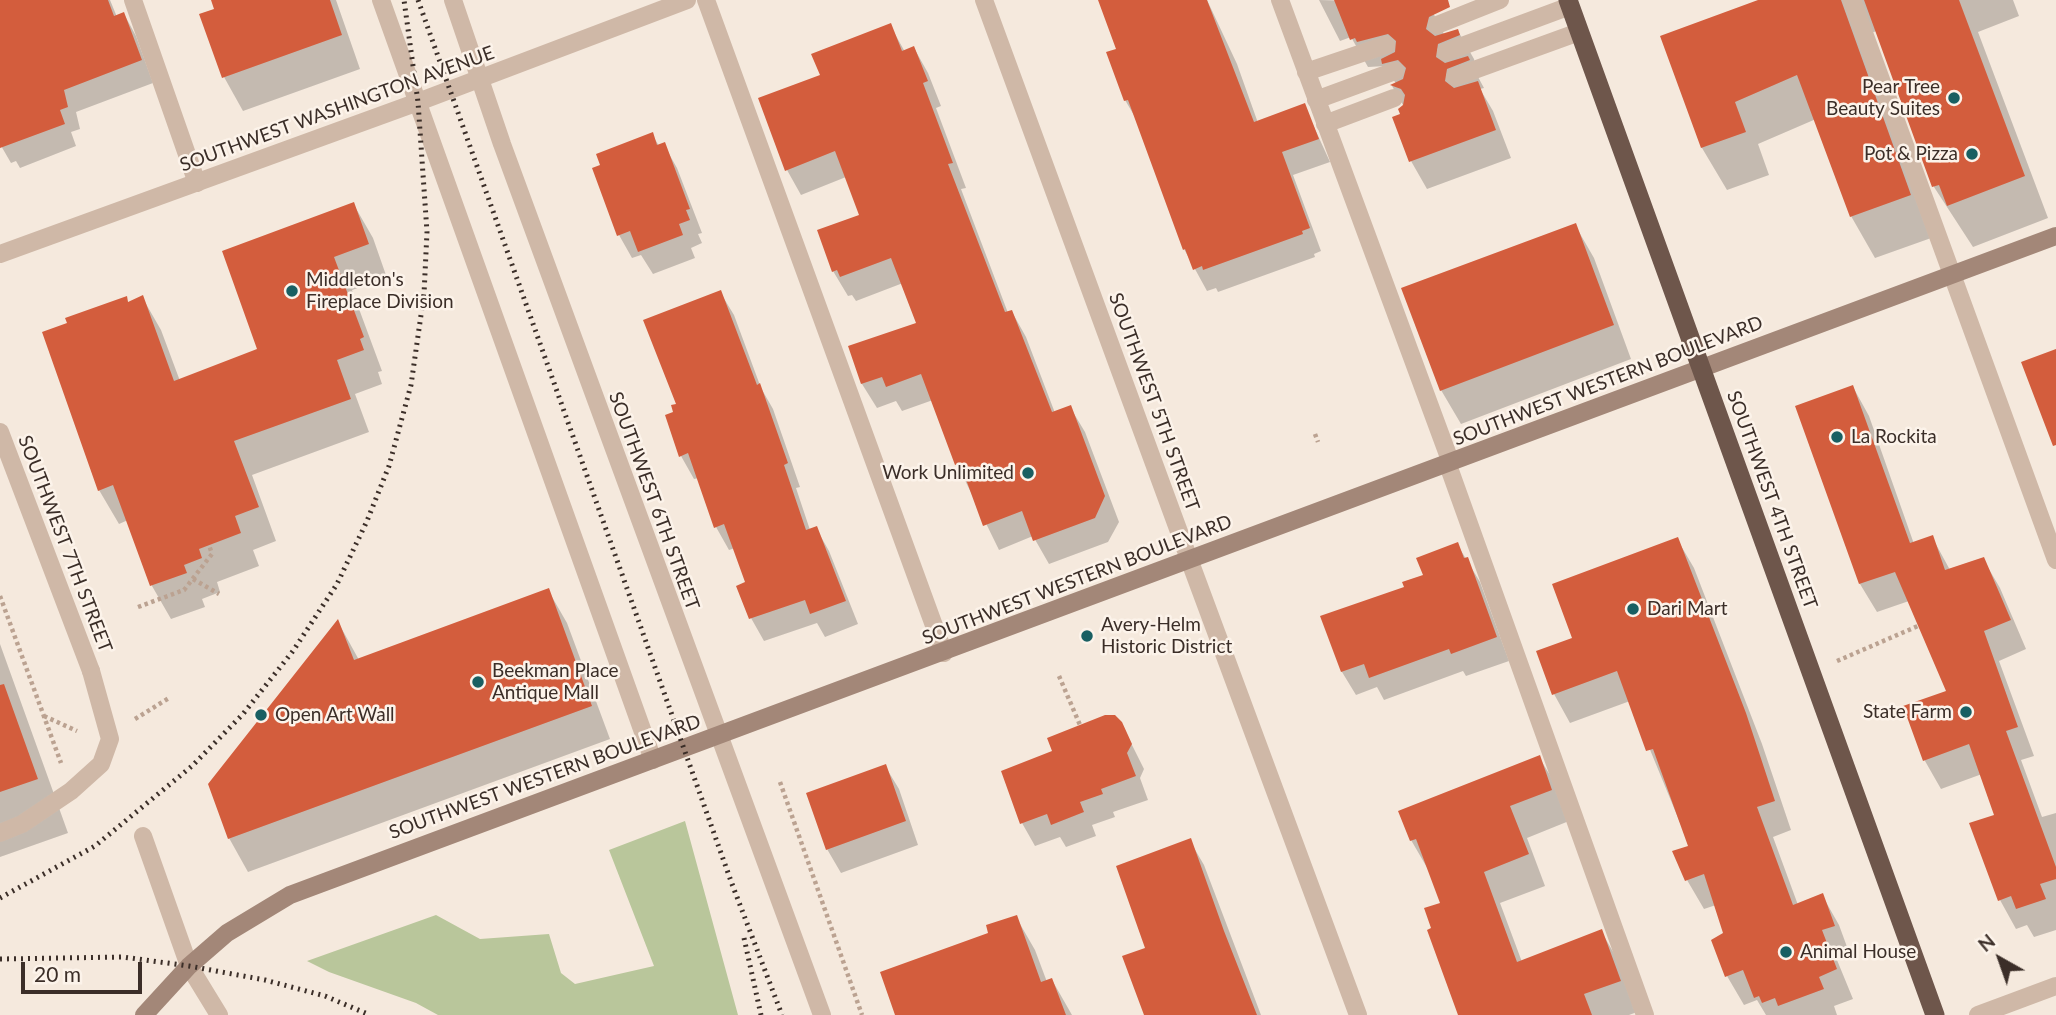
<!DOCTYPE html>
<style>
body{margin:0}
#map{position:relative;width:2056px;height:1015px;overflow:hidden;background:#f5e9dd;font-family:Lato,sans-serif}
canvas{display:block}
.north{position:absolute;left:1965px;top:924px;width:70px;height:70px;-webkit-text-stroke:5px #fcf3ea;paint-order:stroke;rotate:320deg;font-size:19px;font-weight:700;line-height:28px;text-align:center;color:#3b2e28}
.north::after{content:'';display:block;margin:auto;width:24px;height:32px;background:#3b2e28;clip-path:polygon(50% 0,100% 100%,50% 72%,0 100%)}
.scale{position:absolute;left:21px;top:962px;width:121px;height:32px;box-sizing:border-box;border:4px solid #3b2e28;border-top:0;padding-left:9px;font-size:21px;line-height:24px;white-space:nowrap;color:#3b2e28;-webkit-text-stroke:5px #fcf3ea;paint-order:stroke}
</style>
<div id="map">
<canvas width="2056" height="1015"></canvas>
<div class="north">N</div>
<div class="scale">20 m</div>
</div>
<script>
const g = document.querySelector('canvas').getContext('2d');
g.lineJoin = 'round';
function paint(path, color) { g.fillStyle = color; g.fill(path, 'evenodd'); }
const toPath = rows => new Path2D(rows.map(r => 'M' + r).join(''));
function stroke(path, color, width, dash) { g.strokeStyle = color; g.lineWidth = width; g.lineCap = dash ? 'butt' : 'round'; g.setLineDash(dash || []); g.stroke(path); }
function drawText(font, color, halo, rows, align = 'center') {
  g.font = font + ' Lato,sans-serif'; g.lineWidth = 5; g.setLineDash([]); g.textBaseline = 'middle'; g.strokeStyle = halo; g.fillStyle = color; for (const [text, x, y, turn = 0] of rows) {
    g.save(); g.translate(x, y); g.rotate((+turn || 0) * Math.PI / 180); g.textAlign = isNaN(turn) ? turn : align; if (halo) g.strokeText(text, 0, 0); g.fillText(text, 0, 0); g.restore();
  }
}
const green = toPath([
 [685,821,738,1015,438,1015,416,1003,329,972,307,961,436,915,480,939,549,934,561,973,575,984,654,966,609,850]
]);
const shadow = toPath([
 [0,0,110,0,117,17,124,14,136,36,153,83,76,112,80,129,71,132,76,146,20,168,16,161,11,163,0,144],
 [213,0,336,0,360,69,243,111,224,77,202,15,216,10],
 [1100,0,1207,0,1237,64,1258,123,1304,105,1330,162,1293,175,1321,251,1314,254,1315,257,1218,292,1216,288,1207,291,1184,249,1138,122,1125,100,1118,50],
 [1319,0,1428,3,1445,36,1458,31,1474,59,1475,63,1471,64,1484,88,1480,89,1493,111,1511,158,1427,189,1411,161,1395,118,1402,115,1403,105,1392,86,1396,84,1386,66,1368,67,1351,37,1340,41],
 [1763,0,2013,0,2019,16,1978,32,2048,218,1973,247,1934,187,1877,31,1867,34,1934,237,1875,258,1851,216,1816,119,1758,144,1769,175,1727,190,1702,148,1663,37],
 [890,25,905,52,914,48,928,73,941,106,936,108,966,188,961,189,1008,313,1012,312,1026,337,1055,413,1070,407,1085,432,1119,522,1108,542,1049,564,1033,536,999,550,957,464,933,400,902,411,896,401,877,408,862,384,850,347,918,324,903,283,856,301,852,295,848,296,833,271,861,216,846,177,801,195,787,170,822,76],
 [652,134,659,146,664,145,677,168,702,233,698,234,702,243,691,248,695,258,653,274,641,255,632,258,619,235],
 [354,205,373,238,387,278,352,290,382,371,378,372,382,384,355,394,369,432,252,475,276,541,253,550,259,566,217,582,220,592,202,599,205,607,171,619,152,586,128,520,119,524,99,490,126,298,129,304,142,297,161,330,180,381,260,350],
 [1575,225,1594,258,1631,359,1461,424,1441,390],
 [720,292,734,315,761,388,773,409,800,487,796,488,810,530,816,528,829,551,858,624,825,637,817,623,764,641,751,618,748,583,735,548,729,550,716,527,699,478,694,479,681,456,676,413],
 [1853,387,1869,416,1914,544,1932,537,1950,570,1983,559,2000,588,2026,649,1999,661,2034,756,2021,760,2042,817,2056,813,2056,930,2034,937,2027,925,2016,929,2000,900,1972,824,1997,816,1982,774,1941,789,1925,761,1905,708,1948,692,1909,601,1877,612,1860,584,1798,407],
 [1677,539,1694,568,1762,744,1791,830,1773,837,1798,905,1822,895,1839,925,1850,955,1837,960,1853,999,1834,1006,1837,1015,1766,1015,1757,1000,1744,1005,1727,976,1725,934,1716,905,1704,909,1687,880,1690,847,1630,701,1570,723,1554,694,1575,639],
 [1457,544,1480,582,1509,661,1466,676,1463,671,1384,700,1377,687,1356,695,1342,672,1322,618,1406,588,1425,576],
 [548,590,567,623,610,739,248,872,229,838,338,622,359,660],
 [0,644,68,833,0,857],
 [1121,723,1144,769,1140,778,1148,800,1113,812,1115,817,1092,825,1096,836,1066,847,1060,837,1035,846,1022,823],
 [1539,757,1557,787,1569,821,1527,838,1545,886,1500,903,1522,962,1601,931,1619,962,1637,1012,1629,1015,1459,1015,1433,928,1442,904,1429,871,1411,840],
 [885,766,899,789,918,845,841,873,827,849],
 [1190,841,1204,865,1261,1015,1145,1015,1148,949],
 [1016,917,1035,950,1047,982,1052,980,1072,1015,898,1015,991,934]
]);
const building = toPath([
 [0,0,108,0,114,16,124,12,142,60,64,90,68,107,60,110,65,124,0,148],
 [211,0,330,0,342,35,222,78,199,14,214,9],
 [1098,0,1207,0,1254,122,1305,103,1319,139,1282,152,1310,228,1302,231,1303,234,1203,270,1202,266,1193,270,1185,249,1183,250,1128,100,1124,101,1106,52,1116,49],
 [1334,0,1448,0,1450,7,1429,17,1426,29,1435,36,1458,29,1460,35,1438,44,1436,57,1445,63,1468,56,1470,60,1447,69,1445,81,1454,88,1478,81,1496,130,1409,162,1392,117,1400,114,1398,109,1403,105,1405,95,1401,89,1390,85,1403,79,1406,68,1398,60,1382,64,1381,59,1395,52,1396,41,1388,34,1357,42,1355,38,1350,40],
 [1758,0,1841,0,1911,195,1850,217,1797,75,1735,102,1746,132,1701,148,1660,36],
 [1864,0,1959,0,2025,176,1947,206,1939,185,1932,187],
 [891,23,902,51,914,46,928,81,923,83,953,163,948,164,1005,312,1012,310,1052,412,1071,405,1105,496,1095,518,1033,541,1022,511,983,526,960,463,955,465,921,374,886,387,882,377,861,384,848,346,916,323,891,258,840,277,837,270,832,272,817,230,859,215,835,151,785,171,758,98,820,75,811,54],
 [653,132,657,145,665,142,690,209,686,210,690,220,679,224,683,235,638,252,630,231,617,236,592,168,600,165,596,154],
 [354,202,369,244,334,257,364,337,360,339,364,350,337,360,351,399,234,441,259,507,235,516,241,533,199,549,202,558,184,565,187,573,150,586,113,485,98,491,42,332,67,323,65,318,127,296,128,302,143,295,174,381,257,349,222,251],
 [1576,223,1614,325,1440,391,1401,288],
 [721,290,757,385,760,383,788,463,784,465,806,530,817,526,846,601,810,614,805,600,749,619,736,586,745,582,724,524,714,528,688,453,679,457,665,415,673,412,671,405,676,404,643,320],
 [2056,349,2056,445,2053,446,2021,362],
 [1853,385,1910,543,1933,535,1945,570,1984,557,2011,620,1984,631,2018,727,2006,731,2056,867,2056,879,2040,884,2046,899,2016,909,2011,896,1998,901,1969,823,1994,815,1969,744,1923,761,1903,706,1946,691,1895,572,1859,584,1795,406],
 [1678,537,1746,713,1775,801,1757,807,1793,905,1823,893,1835,926,1822,930,1837,969,1819,977,1824,989,1778,1006,1775,998,1762,1003,1759,996,1754,998,1743,970,1725,977,1711,940,1723,933,1704,874,1685,881,1672,851,1688,846,1653,749,1646,751,1617,671,1552,695,1536,651,1572,638,1552,584],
 [1458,542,1464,558,1468,557,1497,637,1451,654,1449,649,1369,678,1364,664,1341,672,1320,616,1404,587,1402,582,1423,575,1416,558],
 [549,588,592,706,228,839,208,784,338,619,354,660],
 [4,684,38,779,0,792,0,685],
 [1105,715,1115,715,1122,722,1132,744,1127,753,1136,776,1101,789,1103,794,1080,802,1084,812,1051,825,1047,814,1020,824,1001,771,1052,751,1047,738],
 [1540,755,1552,790,1510,806,1529,854,1484,872,1517,962,1602,929,1621,981,1584,994,1592,1015,1458,1015,1427,930,1431,928,1424,908,1440,903,1416,839,1410,841,1398,811],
 [886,764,906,821,826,850,806,793],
 [1191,838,1224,931,1257,1015,1144,1015,1122,956,1145,948,1116,866],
 [1017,915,1041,982,1052,978,1066,1015,895,1015,880,972,988,933,986,925]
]);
const path = toPath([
 [1315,434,1318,442],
 [193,579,219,594],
 [0,596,61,763],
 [138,607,184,590,212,554,209,545],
 [1837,661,1918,626],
 [1059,676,1080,725],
 [44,716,77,731],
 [135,719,169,698],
 [780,782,862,1015]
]);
const service = toPath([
 [133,0,197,183],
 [706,0,944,653],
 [1280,0,1451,463],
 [1852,0,2056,560],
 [1437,25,1500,0],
 [1446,52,1570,6],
 [1306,72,1386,45],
 [1455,77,1579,32],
 [1316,100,1395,71],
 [1325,124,1394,98],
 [1448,465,1645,1015],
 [0,833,22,824,71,791,101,764,110,739,91,671]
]);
const minor = toPath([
 [381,0,653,760],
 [453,0,502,144,822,1015],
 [0,254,418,102,687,0],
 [0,432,91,671],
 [1189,559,1358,1015],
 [143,836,189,966,219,1015],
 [1978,1015,2056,986]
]);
const tertiary = toPath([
 [984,0,1189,559]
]);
const secondary = toPath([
 [144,1015,189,966,227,933,290,895,2056,236]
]);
const trunk = toPath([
 [1568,0,1935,1015]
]);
const rail = toPath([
 [418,0,732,884,782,1015],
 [0,898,95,846,192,766,243,714,293,651,337,584,367,521,389,466,411,385,424,294,427,232,418,102,404,0],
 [744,938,761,1015],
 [0,959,123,957,189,966,265,980,325,996,370,1015]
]);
const markers = [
 [1954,98,7,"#195f62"],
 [1972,154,7,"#195f62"],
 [292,291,7,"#195f62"],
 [1837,437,7,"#195f62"],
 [1028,473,7,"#195f62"],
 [1633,609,7,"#195f62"],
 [1087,636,7,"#195f62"],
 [478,682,7,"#195f62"],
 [1966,712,7,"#195f62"],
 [261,715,7,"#195f62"],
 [1786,952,7,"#195f62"]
];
const poiNames = [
 ["Pear Tree",1940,87,"right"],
 ["Beauty Suites",1940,109,"right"],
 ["Pot & Pizza",1958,154,"right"],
 ["Middleton's",306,280],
 ["Fireplace Division",306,302],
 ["La Rockita",1851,437],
 ["Work Unlimited",1014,473,"right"],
 ["Dari Mart",1647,609],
 ["Avery-Helm",1101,625],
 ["Historic District",1101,647],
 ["Beekman Place",492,671],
 ["Antique Mall",492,693],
 ["State Farm",1952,712,"right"],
 ["Open Art Wall",275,715],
 ["Animal House",1800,952]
];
const streetNames = [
 ["SOUTHWEST WASHINGTON AVENUE",337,109,-20],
 ["SOUTHWEST WESTERN BOULEVARD",1608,381,-21],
 ["SOUTHWEST 5TH STREET",1154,402,70],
 ["SOUTHWEST 4TH STREET",1772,500,70],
 ["SOUTHWEST 6TH STREET",654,501,70],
 ["SOUTHWEST 7TH STREET",65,544,69],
 ["SOUTHWEST WESTERN BOULEVARD",1077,580,-21],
 ["SOUTHWEST WESTERN BOULEVARD",545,777,-20]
];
paint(green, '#b9c69b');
paint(shadow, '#0003');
paint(building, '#d35d3d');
stroke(path, '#bba291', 4.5, [3.5, 3.5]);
stroke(service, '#cfb8a7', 18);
stroke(minor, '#cfb8a7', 18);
stroke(tertiary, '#cfb8a7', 18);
stroke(secondary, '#a38778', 18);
stroke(trunk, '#6e564b', 19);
stroke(rail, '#3b2e28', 5, [2, 5]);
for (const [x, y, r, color] of markers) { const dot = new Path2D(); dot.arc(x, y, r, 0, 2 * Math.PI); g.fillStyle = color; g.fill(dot); stroke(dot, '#fcf3ea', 2.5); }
drawText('19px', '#3b2e28', '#fcf3ea', poiNames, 'left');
drawText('19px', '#3b2e28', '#fcf3ea', streetNames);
</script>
